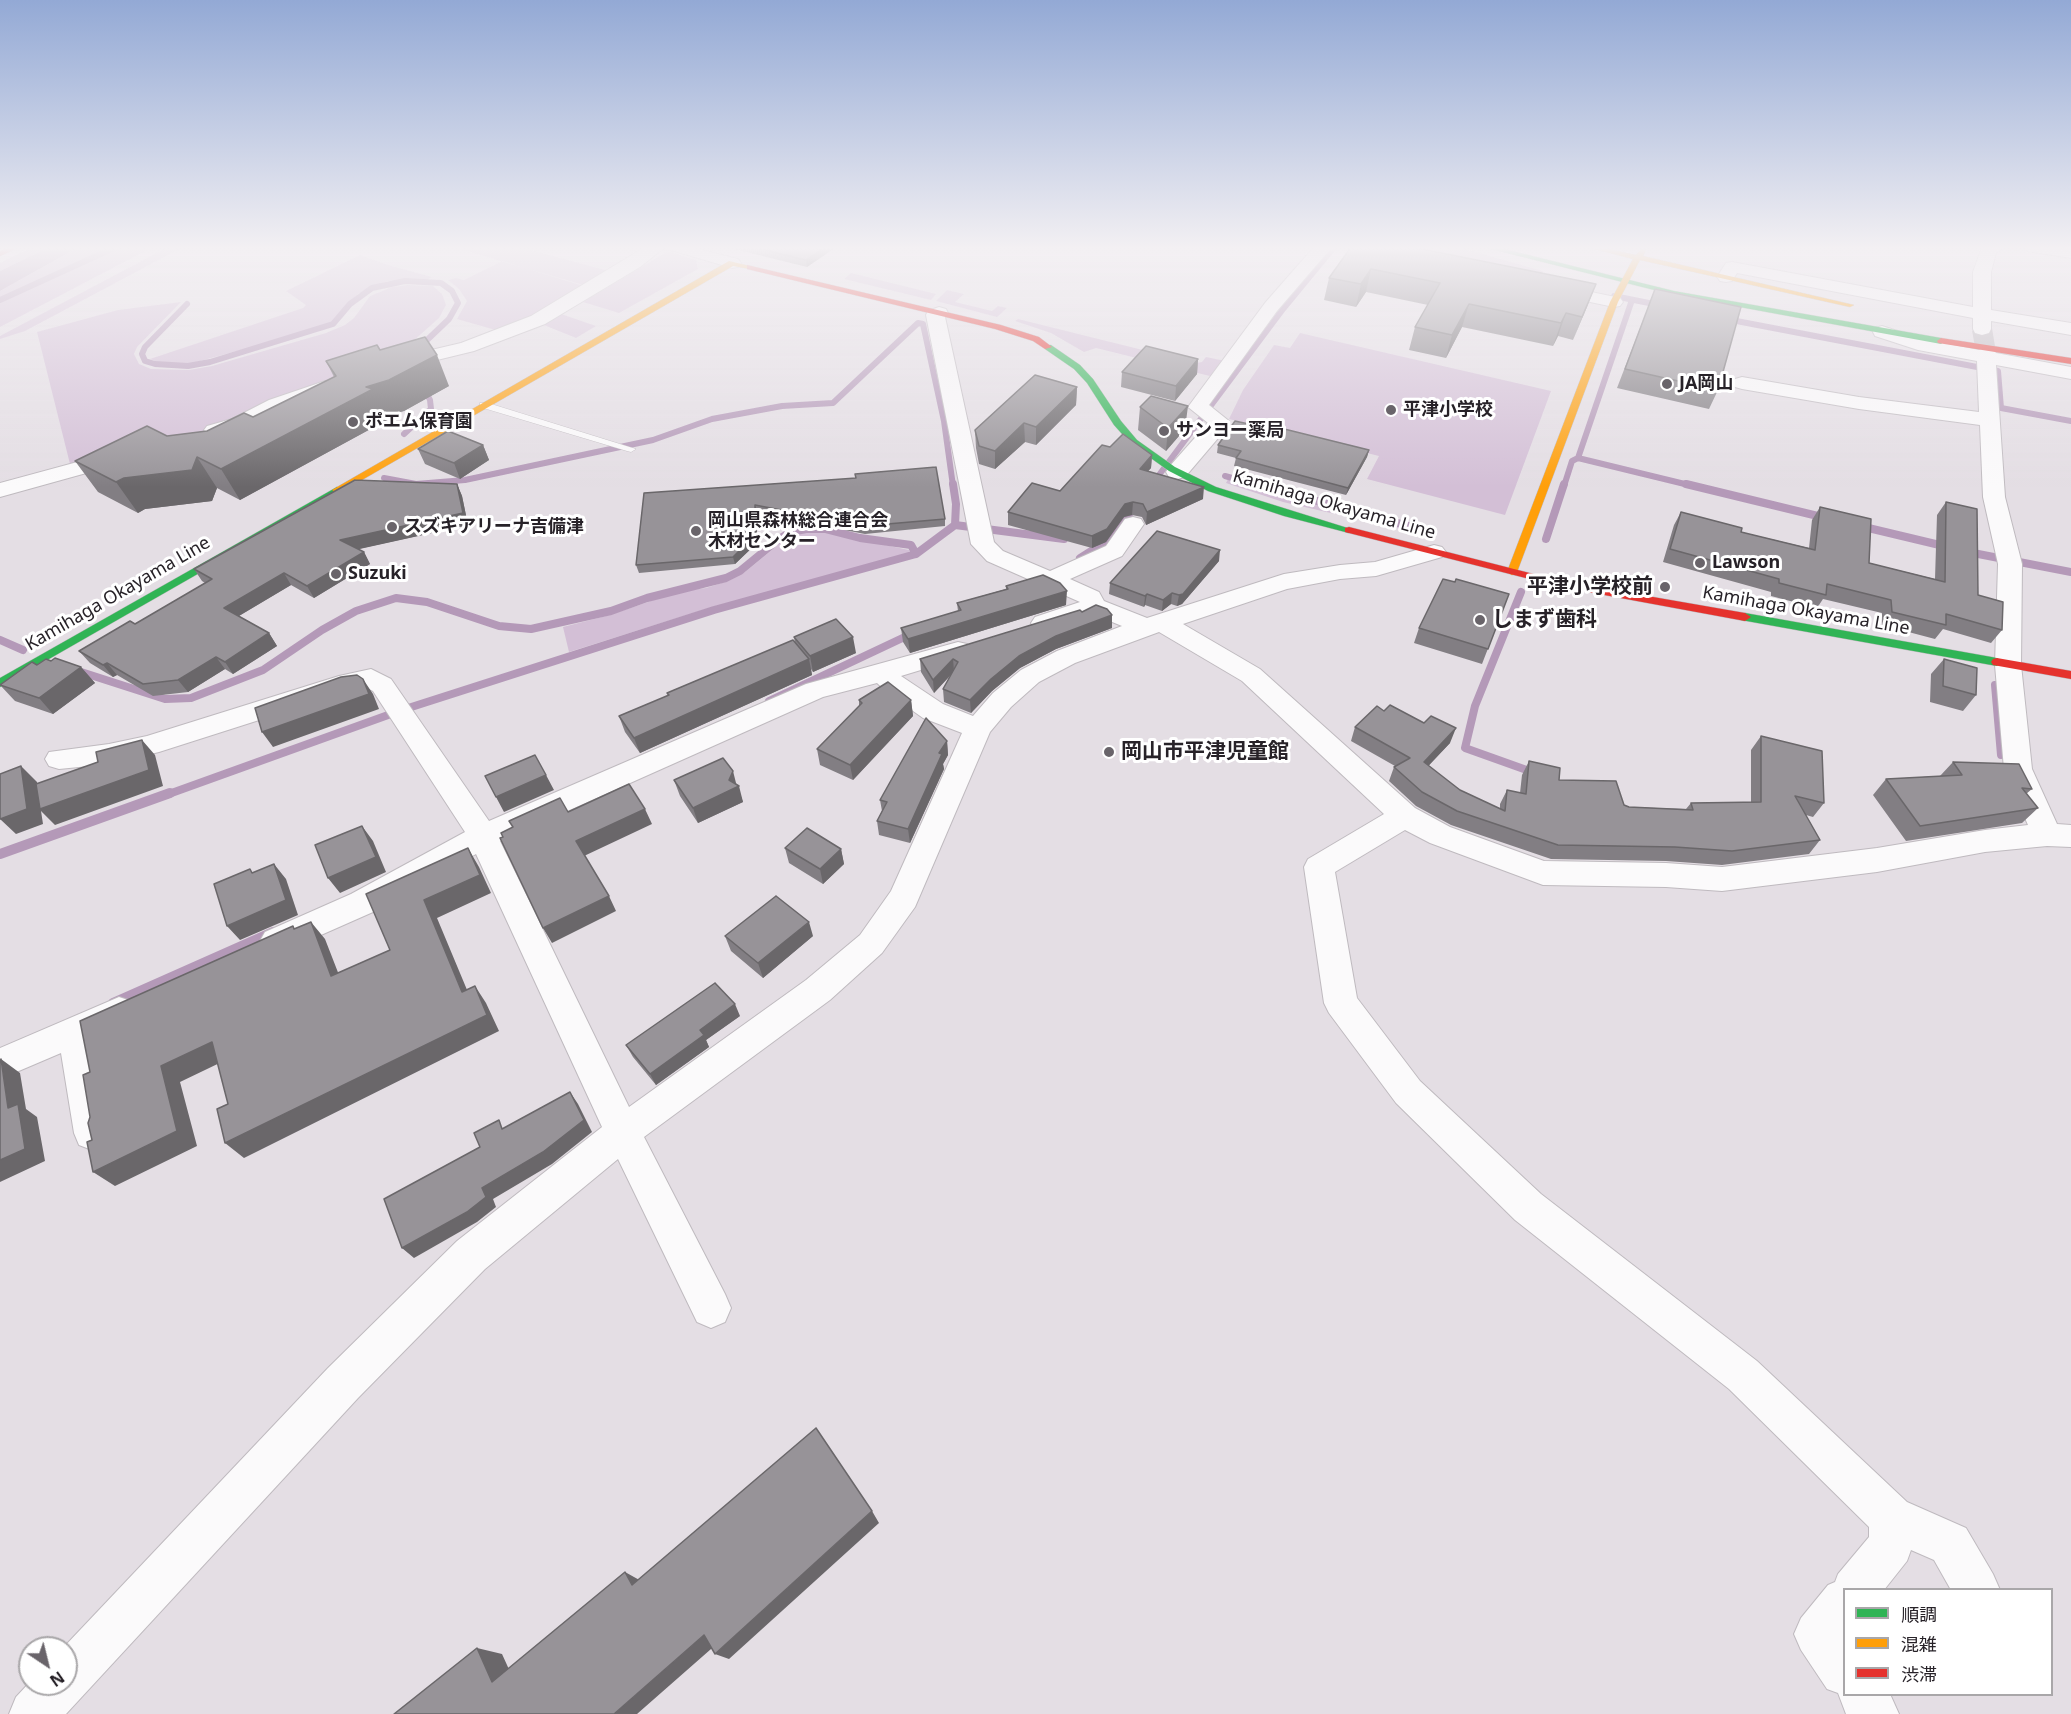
<!DOCTYPE html>
<meta charset="utf-8">
<style>
body{margin:0}
#map{position:relative;width:2071px;height:1714px;overflow:hidden;background:#e4dee4;font-family:"Noto Sans","Noto Sans JP",sans-serif}
canvas{display:block}
.legend{position:absolute;left:1843px;top:1588px;width:210px;height:108px;box-sizing:border-box;background:#fff;border:2px solid #a9a7a9;margin:0;padding:8px 10px;list-style:none;font-size:18px;color:#272228}
.legend li{display:flex;align-items:center;gap:12px;height:30px}
.legend b{width:30px;border:2px solid #a9a7a9}
.north{position:absolute;left:18px;top:1636px;width:60px;height:60px;box-sizing:border-box;background:#fff;border:2px solid #a9a7a9;border-radius:50%;rotate:145deg;font-size:16px;font-weight:700;line-height:24px;text-align:center;color:#272228}
.north::after{content:'';display:block;margin:auto;width:21px;height:27px;background:#69646a;clip-path:polygon(50% 0,100% 100%,50% 72%,0 100%)}
</style>
<div id="map">
<canvas width="2071" height="1714"></canvas>
<ul class="legend">
<li><b style="height:8px;background:#30b455"></b>順調</li>
<li><b style="height:8px;background:#ff9f0a"></b>混雑</li>
<li><b style="height:8px;background:#e5322d"></b>渋滞</li>
</ul>
<div class="north">N</div>
</div>
<script>
const g = document.querySelector('canvas').getContext('2d');
g.lineJoin = 'round';
function paint(path, color) { g.fillStyle = color; g.fill(path, 'evenodd'); }
const toPath = rows => new Path2D(rows.map(r => 'M' + r).join(''));
function stroke(path, color, width, dash) { g.strokeStyle = color; g.lineWidth = width; g.lineCap = dash ? 'butt' : 'round'; g.setLineDash(dash || []); g.stroke(path); }
function drawText(font, color, halo, rows, align = 'center') {
  g.font = font + ' "Noto Sans","Noto Sans JP",sans-serif'; g.lineWidth = 6; g.setLineDash([]); g.textBaseline = 'middle'; g.strokeStyle = halo; g.fillStyle = color; for (const [text, x, y, turn = 0] of rows) {
    g.save(); g.translate(x, y); g.rotate((+turn || 0) * Math.PI / 180); g.textAlign = isNaN(turn) ? turn : align; if (halo) g.strokeText(text, 0, 0); g.fillText(text, 0, 0); g.restore();
  }
}
const green = toPath([
 [32,247,49,247,0,271,0,263],
 [79,247,153,247,0,327,0,291],
 [168,247,183,247,25,331,0,339,0,336],
 [453,247,519,247,613,272,583,285],
 [1401,247,1458,247,1543,271,1539,278],
 [668,251,696,260,698,269,619,313,583,302],
 [360,255,388,265,432,277,427,280,388,281,371,287,358,294,331,323,318,329,189,364,158,362,150,359,303,308,306,305,286,291],
 [502,261,587,287,532,319,499,331,457,319,467,301,459,289,448,280,456,278,464,280],
 [851,273,936,294,931,300,844,279],
 [408,285,433,286,442,294,446,305,439,318,412,342,240,421,71,468,37,332,118,310,181,302,137,347,134,354,139,364,151,369,189,370,212,366,326,333,345,325,354,318,370,296,392,287],
 [947,290,964,294,955,302,992,311,998,306,1007,308,997,317,936,301],
 [561,314,596,326,576,338,544,325],
 [1018,319,1195,363,1202,362,1206,357,1225,361,1214,377,1096,348,1084,352,1051,333,1015,321],
 [1300,333,1551,391,1505,515,1367,479,1379,456,1229,419,1243,390,1274,345,1290,348],
 [1228,479,1305,499,1427,533,1422,534,1283,502,1226,483],
 [805,532,823,532,909,550,911,554,712,607,569,652,563,627,610,615,680,591,706,588,728,581,745,572,783,541]
]);
const water = toPath([
 [49,247,79,247,0,291,0,271]
]);
const streamFar2 = toPath([
 [1614,296,1659,305],
 [0,300,116,247],
 [1632,300,1578,458,1693,486],
 [187,304,145,347,142,354,145,361,155,364,188,366,210,362,333,324,350,304,372,288,405,281,441,283,452,291,458,303,449,319,425,342,421,349],
 [1726,319,1998,371,2001,408,2071,421],
 [404,434,431,409,430,400,423,386],
 [1225,476,1261,486],
 [384,478,416,484,465,480,653,440,712,419,782,406,833,403,918,323,923,324,944,421,953,486],
 [1153,483,1283,309,1334,247],
 [1564,486,1572,461,1578,458]
]);
const streamFar1 = toPath([
 [1255,484,1427,531],
 [1686,484,1826,518],
 [955,525,1064,539],
 [1860,526,1948,547],
 [1546,539,1564,484],
 [1103,543,1136,506],
 [1968,552,2071,572],
 [1080,558,1102,544],
 [1521,592,1475,706,1465,748,1535,773],
 [0,640,23,650],
 [78,671,165,699,191,698,263,670,322,630,356,611,396,598,427,602,499,626,531,629,611,611,647,598,726,578,740,571,779,539,791,532,806,529,825,529,860,538,911,545,916,554],
 [1995,685,2001,755],
 [769,701,911,634],
 [166,795,402,710,714,610,916,554,955,525,956,504,953,484]
]);
const stream = toPath([
 [0,854,170,793],
 [113,1003,273,932]
]);
const streetTunnel = toPath([
 [1982,329,1986,353]
]);
const lane = toPath([
 [480,403,488,403,636,449,631,452,627,451,480,407,480,403]
]);
const street = toPath([
 [645,247,690,247,738,259,741,263,738,267,732,268,664,248,640,267,545,324,474,351,396,370,389,368,386,364,389,360,461,343,531,316,645,247],
 [1314,247,1332,247,1277,311,1209,405,1229,421,1225,430,1185,477,1177,479,1169,477,1166,472,1169,467,1208,423,1188,407,1265,303,1314,247],
 [1982,247,2004,247,1996,253,1991,272,1991,310,2071,323,2071,335,1991,321,1991,329,1989,333,1982,335,1975,333,1973,329,1973,318,1737,273,1732,281,1726,282,1720,281,1717,277,1726,263,1732,262,1973,307,1973,272,1982,247],
 [2024,247,2071,248,2071,258,2033,252,2027,251,2024,247],
 [1553,284,1620,298,1623,302,1620,306,1614,307,1547,293,1544,289,1547,285,1553,284],
 [939,307,946,309,948,313,945,317,994,542,1003,551,1050,571,1106,546,1125,519,1133,517,1141,519,1144,524,1122,556,1070,579,1099,592,1104,601,1147,618,1284,574,1340,565,1375,562,1434,545,1442,547,1446,552,1442,557,1376,576,1340,579,1287,589,1183,624,1260,669,1415,808,1450,827,1544,861,1666,863,1722,867,1877,848,1985,830,2028,825,2004,769,1995,665,1998,564,1983,497,1980,425,1859,409,1742,389,1735,387,1732,383,1735,379,1742,377,1859,397,1979,412,1977,361,1918,350,1875,336,1873,332,1875,328,1882,326,1922,339,1979,350,1986,347,1993,349,1996,353,2071,367,2071,379,1996,365,2005,497,2022,564,2021,665,2032,769,2057,824,2071,825,2071,847,2047,846,1985,852,1877,872,1722,891,1666,887,1543,885,1430,843,1405,830,1335,872,1357,998,1420,1081,1541,1194,1757,1361,1907,1502,1966,1528,1993,1574,2000,1590,1951,1590,1934,1560,1911,1550,1907,1561,1884,1590,1844,1590,1844,1694,1890,1694,1899,1714,1846,1714,1838,1693,1827,1689,1801,1650,1794,1634,1801,1618,1828,1585,1835,1582,1838,1574,1869,1537,1869,1527,1729,1389,1515,1220,1396,1103,1329,1013,1324,1003,1304,867,1308,859,1384,814,1242,681,1159,632,1075,663,1039,682,1011,707,990,732,915,907,882,953,830,1000,644,1137,725,1294,731,1308,725,1322,711,1328,697,1322,618,1159,485,1269,358,1398,66,1714,9,1714,16,1697,30,1682,30,1684,66,1684,66,1648,63,1648,328,1368,457,1241,602,1127,476,854,373,912,287,950,276,954,265,950,260,941,265,932,351,894,465,832,373,691,367,688,350,691,159,752,109,764,59,769,49,766,45,759,49,752,109,744,147,736,339,676,371,669,391,679,489,821,806,684,958,642,967,644,971,650,967,656,901,676,943,704,973,716,993,693,1021,670,1057,651,1122,626,1095,615,1044,631,1035,629,1031,623,1035,617,1080,602,987,561,971,544,926,315,928,311,939,307],
 [877,683,889,694,923,718,962,733,891,891,860,935,806,980,629,1107,500,841,823,697,877,683],
 [325,381,332,383,335,387,332,391,283,408,246,427,214,436,207,434,204,430,207,426,232,419,269,400,325,381],
 [118,451,126,452,129,457,126,462,0,497,0,483,118,451],
 [119,997,131,1001,136,1011,131,1021,92,1039,110,1133,105,1145,92,1150,79,1145,74,1133,61,1053,0,1079,0,1048,119,997]
]);
const fast = toPath([
 [1483,247,1496,247,1674,291,1941,338,1945,341,1941,344,1674,295,1483,247],
 [1045,345,1051,345,1080,365,1093,379,1121,421,1137,440,1175,467,1216,487,1354,530,1349,533,1284,516,1208,491,1169,471,1131,444,1114,425,1087,383,1074,369,1045,349,1045,345],
 [337,487,342,490,341,492,0,687,0,678,337,487],
 [1745,613,1997,658,2003,662,1997,666,1741,620,1741,614,1745,613]
]);
const slow = toPath([
 [1587,247,1600,247,1636,255,1642,248,1646,250,1643,256,1854,305,1850,307,1640,260,1618,302,1517,572,1512,575,1507,572,1610,302,1633,259,1587,247],
 [729,261,754,267,750,269,733,266,341,492,337,493,332,490,729,261]
]);
const jam = toPath([
 [10,247,20,247,0,256,0,251,10,247],
 [747,265,1001,325,1039,337,1052,347,1045,349,1033,341,995,329,747,269,747,265],
 [1941,338,2071,358,2071,364,1938,343,1937,341,1941,338],
 [1349,527,1561,581,1745,613,1751,617,1745,621,1561,587,1345,532,1345,528,1349,527],
 [1997,658,2071,671,2071,679,1993,665,1991,662,1993,659,1997,658]
]);
const wall = toPath([
 [726,247,836,247,807,267],
 [1351,247,1596,284,1573,340,1558,336,1553,346,1462,327,1446,358,1409,350,1415,327,1428,305,1366,292,1356,307,1324,300,1329,278],
 [1655,289,1718,390,1709,409,1617,388],
 [380,350,449,386,404,411,385,416,387,420,240,500,217,488,212,501,145,509,138,513,98,492,75,461,167,436,207,431,253,417,334,377,326,361],
 [1198,359,1197,374,1175,401,1121,387,1122,372],
 [1077,387,1076,405,1036,445,1025,442,995,469,979,464,976,448,975,430],
 [1140,407,1185,429,1166,451,1138,430],
 [1258,426,1369,450,1367,457,1346,495,1234,466,1236,458,1217,453,1218,445],
 [483,445,489,460,460,479,425,464,418,449],
 [1110,447,1152,455,1151,468,1148,471,1203,499,1146,525,1142,517,1132,515,1124,517,1106,542,1092,548,1008,525,1008,512,1060,491],
 [457,484,462,496,468,525,358,549,364,552,370,564,314,598,291,585,239,616,269,633,277,646,233,674,225,669,188,692,153,696,117,675,113,677,90,663,79,651,135,624,205,583,202,581,194,569],
 [644,493,945,519,945,526,865,534,757,513,757,543,735,564,639,573,636,565],
 [1946,502,1978,595,2002,630,1991,643,1943,629,1935,639,1882,625,1882,613,1823,599,1817,608,1771,596,1771,592,1663,562,1674,525,1681,512,1741,532,1809,548,1812,520,1820,507,1869,563,1935,579,1937,515],
 [1219,561,1182,604,1177,606,1171,604,1162,611,1145,605,1144,607,1109,594,1110,583],
 [1455,582,1509,594,1482,664,1414,643,1419,628],
 [1006,586,1066,605,910,653,903,642,901,628,958,611,957,603,1006,589],
 [1112,628,1056,649,1020,668,992,691,971,713,944,702,943,689,951,675,934,693,921,672,920,659],
 [794,637,856,653,813,672,811,669,812,675,640,753,625,732,619,716,668,696,667,693,795,643],
 [1944,659,1976,695,1963,711,1930,702,1931,674],
 [51,661,81,667,95,683,53,714,15,701,0,685,37,665],
 [859,700,911,700,913,716,853,780,820,765,817,749,859,706],
 [1384,711,1450,743,1428,766,1460,790,1500,809,1500,804,1507,790,1520,793,1522,775,1529,761,1559,780,1629,807,1686,809,1691,803,1751,802,1751,750,1761,736,1824,803,1813,817,1806,815,1820,840,1809,854,1722,865,1666,861,1551,859,1451,825,1416,806,1389,781,1394,767,1395,766,1351,741,1355,727],
 [947,741,948,755,943,764,944,769,910,843,879,835,877,821,882,811,880,800],
 [1953,762,2032,789,2026,794,2038,808,2022,823,1906,841,1873,795,1886,779,1940,776],
 [674,780,737,785,743,802,698,823,680,796],
 [785,848,841,849,844,864,823,884,789,863],
 [725,936,813,936,763,978,731,951],
 [740,1016,706,1040,709,1047,656,1085,633,1057,626,1045]
]);
const shadedWall = toPath([
 [825,247,836,247,807,267,806,260],
 [1371,269,1366,292,1356,307,1361,284],
 [1596,284,1587,307,1573,340,1582,317],
 [1469,304,1462,327,1446,358,1452,335],
 [1566,313,1558,336,1553,346,1561,323],
 [437,355,449,386,404,411,385,416,387,420,240,500,221,469,366,387],
 [1198,359,1197,374,1175,401,1176,386],
 [1077,387,1076,405,1036,445,1036,427],
 [1188,406,1185,429,1166,451,1168,428],
 [1024,423,1025,442,995,469,995,451],
 [483,445,489,460,460,479,454,463],
 [1369,450,1367,457,1346,495,1348,488],
 [1152,455,1151,468,1139,481,1140,469],
 [197,457,217,488,212,501,145,509,138,513,116,482,124,478],
 [457,484,462,496,468,525,346,552,340,540],
 [1204,487,1203,499,1146,525,1147,512],
 [1133,502,1132,515,1124,517,1106,542,1092,548,1092,536,1125,504],
 [755,505,757,513,757,543,735,564,733,557],
 [1220,550,1219,561,1182,604,1177,606,1179,595],
 [364,552,370,564,314,598,307,586],
 [284,573,291,585,232,620,224,608],
 [1067,591,1066,605,910,653,908,639],
 [1172,593,1171,604,1162,611,1163,600],
 [1147,594,1145,605,1144,607,1145,596],
 [1112,615,1112,628,1056,649,1020,668,992,691,971,713,970,700,991,679,1019,656,1056,636],
 [269,633,277,646,233,674,225,662],
 [853,637,856,653,813,672,810,656],
 [216,657,225,669,188,692,178,680],
 [809,659,812,675,640,753,634,738],
 [953,659,954,671,934,693,933,680],
 [107,663,117,675,113,677,103,665],
 [81,667,95,683,53,714,39,698],
 [363,679,373,694,379,709,273,747,262,732],
 [911,700,913,716,853,780,850,765],
 [1456,728,1450,743,1418,777,1424,762],
 [142,740,155,755,163,786,55,825,41,811,43,824,16,834,0,819,21,766,37,782,41,809],
 [947,741,948,755,943,764,944,769,910,843,908,829,939,753],
 [733,771,737,787,739,786,743,802,698,823,693,808,729,780],
 [546,775,554,790,504,812,496,797],
 [645,809,652,824,584,856,576,841],
 [362,826,373,841,386,872,340,893,328,878],
 [468,848,479,867,491,893,437,918,475,1009,462,992,424,900],
 [841,849,844,864,823,884,820,869],
 [274,864,286,879,298,915,240,940,227,926],
 [609,896,616,911,552,943,543,928],
 [311,922,325,939,346,993,331,976],
 [809,922,813,936,763,978,758,963],
 [475,986,486,1003,499,1031,244,1158,225,1143],
 [735,1004,740,1016,706,1040,709,1047,656,1085,650,1074,700,1030],
 [212,1042,230,1058,180,1082,197,1146,115,1186,93,1172,161,1066],
 [1,1059,20,1073,26,1109,37,1117,45,1161,0,1182,0,1160,8,1108],
 [570,1092,578,1104,592,1132,552,1164,493,1199,496,1207,477,1222,414,1258,402,1248,482,1188],
 [872,1511,879,1523,729,1659,715,1654],
 [625,1572,643,1582,632,1585],
 [704,1635,719,1642,637,1714,614,1714],
 [477,1648,502,1654,517,1687,492,1682]
]);
const building = toPath([
 [754,247,825,247,806,260,754,247],
 [1351,247,1412,247,1596,284,1582,317,1566,313,1561,323,1469,304,1452,335,1415,327,1440,283,1371,269,1361,284,1329,278,1351,247],
 [1655,289,1741,307,1718,390,1625,369,1655,289],
 [425,337,437,355,389,380,366,387,373,389,221,469,197,457,192,470,124,478,116,482,75,461,147,426,167,436,207,431,244,413,253,417,336,376,326,361,377,345,380,350,425,337],
 [1146,346,1198,359,1176,386,1122,372,1146,346],
 [1035,375,1077,387,1036,427,1024,423,995,451,979,446,975,430,1035,375],
 [1151,396,1188,406,1168,428,1140,407,1151,396],
 [1235,421,1258,426,1260,423,1369,450,1348,488,1236,458,1241,451,1218,445,1235,421],
 [448,431,483,445,454,463,418,449,448,431],
 [1123,434,1152,455,1140,469,1204,487,1147,512,1143,504,1133,502,1125,504,1107,529,1092,536,1008,512,1032,483,1060,491,1102,445,1110,447,1123,434],
 [936,467,945,519,864,526,755,505,755,535,733,557,636,565,644,493,856,478,855,474,936,467],
 [355,480,457,484,463,513,340,540,364,552,307,586,284,573,224,608,269,633,225,662,216,657,178,680,143,684,107,663,103,665,79,651,130,621,135,624,212,579,194,569,355,480],
 [1946,502,1977,509,1978,595,2003,602,2002,630,1946,614,1946,625,1892,612,1891,600,1827,584,1826,595,1779,583,1779,579,1670,549,1681,512,1742,528,1741,532,1815,550,1820,507,1871,519,1869,563,1945,582,1946,502],
 [1157,531,1220,550,1183,594,1179,595,1172,593,1163,600,1147,594,1145,596,1110,583,1157,531],
 [1043,575,1060,583,1067,591,908,639,901,628,961,610,957,603,1008,589,1006,586,1043,575],
 [1443,579,1455,582,1456,579,1509,594,1488,649,1419,628,1443,579],
 [1096,605,1107,609,1112,615,1056,636,1019,656,991,679,970,700,943,689,958,662,953,659,933,680,920,659,1080,610,1082,612,1096,605],
 [836,619,853,637,810,656,794,637,836,619],
 [793,640,809,659,634,738,619,716,669,695,667,693,793,640],
 [55,658,81,667,39,698,0,685,32,662,37,665,46,659,51,661,55,658],
 [1944,659,1977,668,1976,695,1943,686,1944,659],
 [357,675,363,679,369,694,262,732,255,708,341,677,357,675],
 [888,682,911,700,850,765,817,749,862,703,859,700,888,682],
 [1390,705,1424,723,1431,716,1456,728,1424,762,1460,790,1505,811,1507,790,1526,794,1529,761,1560,768,1559,780,1616,781,1624,805,1629,807,1693,810,1691,803,1761,802,1761,736,1822,751,1824,803,1795,796,1820,840,1732,851,1675,847,1558,845,1457,811,1422,792,1394,767,1410,758,1355,727,1377,706,1384,711,1390,705],
 [926,718,947,741,939,753,942,754,908,829,877,821,887,802,880,800,926,718],
 [142,740,149,770,40,809,36,784,98,762,96,752,142,740],
 [535,755,546,775,496,797,485,776,535,755],
 [723,758,733,771,729,780,739,786,693,808,674,780,723,758],
 [1953,762,2019,764,2032,789,2022,788,2038,808,1920,826,1886,779,1962,775,1953,762],
 [21,766,27,809,0,819,0,774,21,766],
 [629,784,645,809,576,841,609,896,543,928,500,838,503,837,501,833,513,827,509,821,560,798,568,812,629,784],
 [362,826,376,857,328,878,315,845,362,826],
 [807,828,841,849,820,869,785,848,807,828],
 [468,848,480,875,424,900,462,992,475,986,487,1015,225,1143,217,1109,228,1104,212,1042,161,1066,177,1131,93,1172,87,1142,92,1140,88,1123,90,1117,83,1075,90,1072,80,1021,293,926,294,929,311,922,331,976,390,950,366,894,468,848],
 [274,864,286,900,227,926,214,884,250,869,252,873,274,864],
 [776,896,809,922,758,963,725,936,776,896],
 [715,983,735,1004,700,1030,704,1035,650,1074,626,1045,715,983],
 [1,1059,8,1108,18,1104,25,1149,0,1160,0,1060,1,1059],
 [570,1092,584,1120,543,1152,482,1188,486,1197,467,1212,402,1248,384,1199,480,1147,474,1133,499,1120,502,1129,570,1092],
 [816,1428,872,1511,715,1654,704,1635,614,1714,394,1714,477,1648,492,1682,625,1572,632,1585,816,1428]
]);
const markers = [
 [1667,384,6,"#69646a"],
 [1391,410,6,"#69646a"],
 [353,422,6,"#69646a"],
 [1164,431,6,"#69646a"],
 [392,527,6,"#69646a"],
 [696,531,6,"#69646a"],
 [1700,563,6,"#69646a"],
 [336,574,6,"#69646a"],
 [1665,587,6,"#69646a"],
 [1480,620,6,"#69646a"],
 [1109,752,6,"#69646a"]
];
const farPoinames = [
 ["JA岡山",1679,384],
 ["平津小学校",1403,410],
 ["ポエム保育園",365,422],
 ["サンヨー薬局",1176,431],
 ["岡山県森林総合連合会",708,521],
 ["木材センター",708,542],
 ["スズキアリーナ吉備津",404,527],
 ["Lawson",1712,563],
 ["Suzuki",348,574]
];
const farStreetnames = [
 ["Kamihaga Okayama Line",1334,505,16],
 ["Kamihaga Okayama Line",118,594,-30],
 ["Kamihaga Okayama Line",1806,611,10]
];
const poiNames = [
 ["平津小学校前",1653,587,"right"],
 ["しまず歯科",1492,620],
 ["岡山市平津児童館",1121,752]
];
paint(green, '#d3bfd6');
paint(water, '#b499b8');
stroke(streamFar2, '#b499b8', 6);
stroke(streamFar1, '#b499b8', 8);
stroke(stream, '#b499b8', 10);
stroke(streetTunnel, '#beb8be', 20, [20, 10]);
stroke(lane, '#bfbabf', 1);
stroke(street, '#bfbabf', 2);
stroke(fast, '#bfbabf', 1);
stroke(slow, '#bfbabf', 1);
stroke(jam, '#bfbabf', 1);
paint(lane, '#fbfafb');
paint(street, '#fbfafb');
paint(fast, '#30b455');
paint(slow, '#ff9f0a');
paint(jam, '#e5322d');
paint(wall, '#827e83');
paint(shadedWall, '#6a676a');
paint(building, '#979398');
stroke(building, '#6a676a', 1.5);
const sky = g.createLinearGradient(0, 0, 0, 487);
sky.addColorStop(0, '#93a9d5');
sky.addColorStop(0.51, '#f3f0f3');
sky.addColorStop(1, '#f3f0f300');
g.fillStyle = sky;
g.fillRect(0, 0, 2071, 487);
for (const [x, y, r, color] of markers) { const dot = new Path2D(); dot.arc(x, y, r, 0, 2 * Math.PI); g.fillStyle = color; g.fill(dot); stroke(dot, '#fff', 2); }
drawText('bold 18px', '#272228', '#fff', farPoinames, 'left');
drawText('18px', '#272228', '#fff', farStreetnames);
drawText('bold 21px', '#272228', '#fff', poiNames, 'left');
</script>
